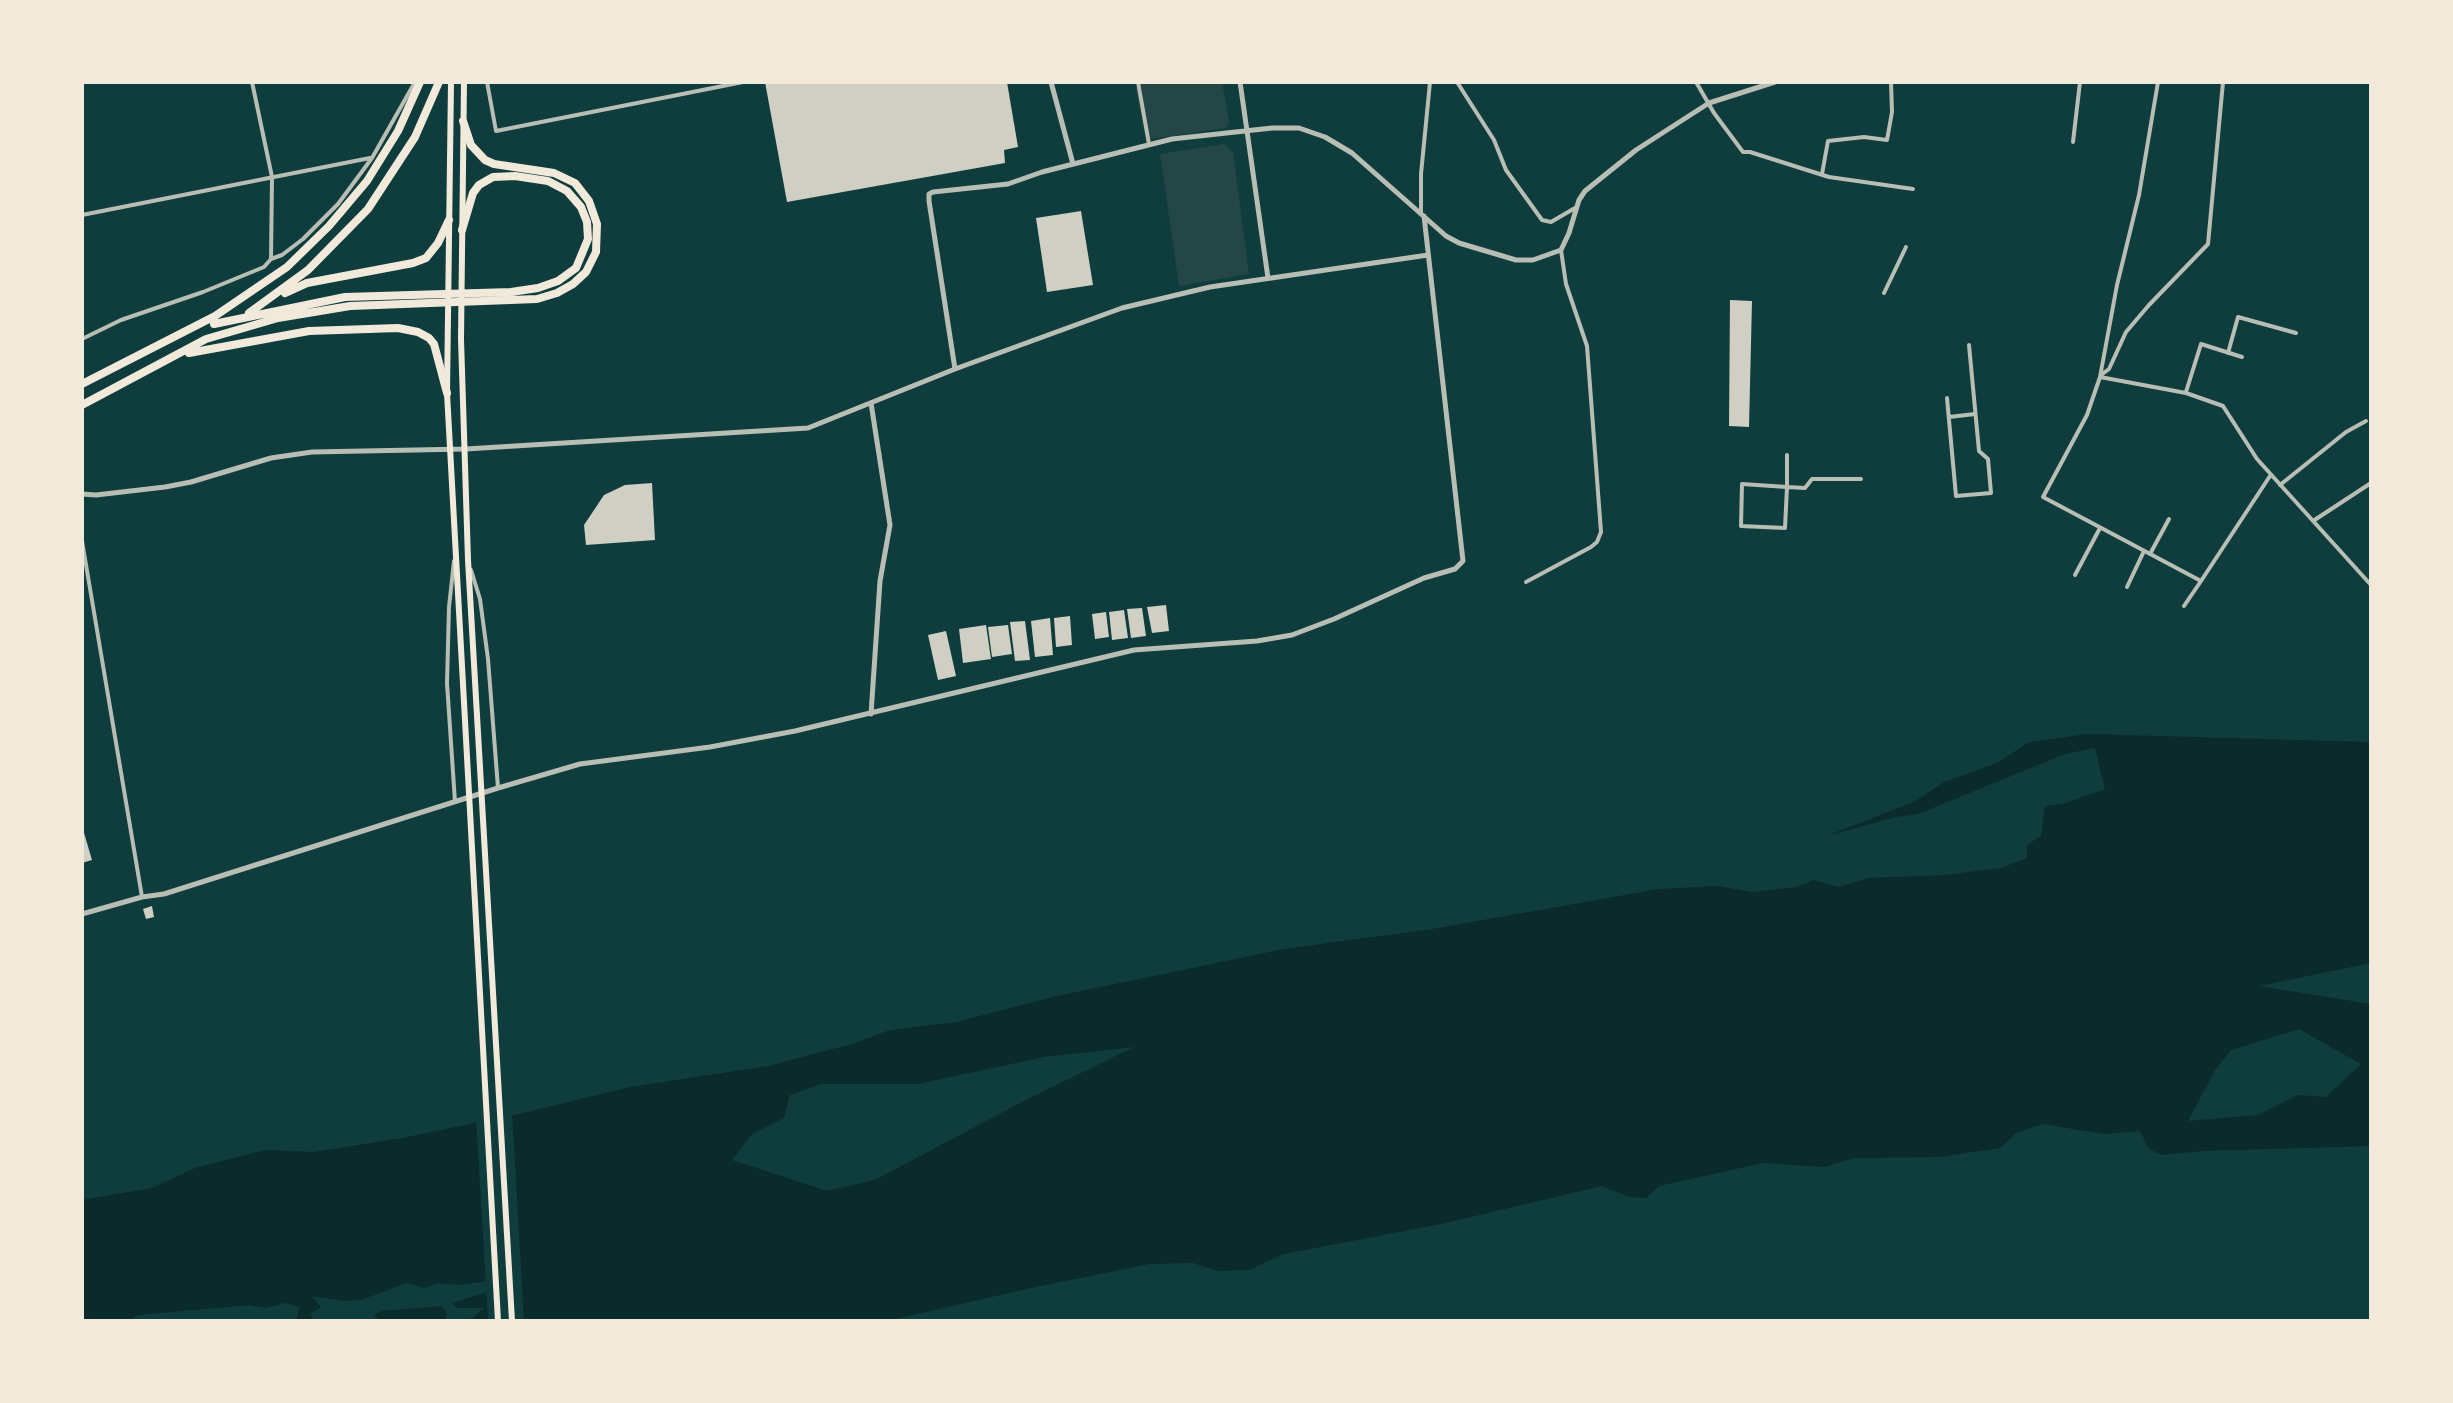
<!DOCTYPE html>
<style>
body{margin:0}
#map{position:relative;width:2453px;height:1403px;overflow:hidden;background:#0f3d3e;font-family:"Varela Round",sans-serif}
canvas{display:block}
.frame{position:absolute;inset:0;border:84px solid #f1e9da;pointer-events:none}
</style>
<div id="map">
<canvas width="2453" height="1403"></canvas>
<div class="frame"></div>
</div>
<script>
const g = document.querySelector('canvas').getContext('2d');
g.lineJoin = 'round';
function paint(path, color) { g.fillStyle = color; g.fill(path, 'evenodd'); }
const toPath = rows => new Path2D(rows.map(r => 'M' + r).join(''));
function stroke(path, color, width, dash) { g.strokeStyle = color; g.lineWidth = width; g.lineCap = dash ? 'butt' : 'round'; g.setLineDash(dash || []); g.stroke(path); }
const green = toPath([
 [1153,82,1222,82,1229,123,1226,128,1150,139,1145,134,1136,89,1139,84],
 [1224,144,1233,152,1249,274,1179,286,1160,154]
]);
const water = toPath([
 [2088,734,2371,742,2371,963,2259,986,2371,1004,2371,1146,2203,1151,2162,1155,2149,1149,2140,1131,2104,1134,2042,1124,2016,1133,2000,1148,1939,1157,1854,1158,1824,1167,1763,1163,1659,1186,1646,1198,1629,1197,1602,1186,1441,1224,1284,1254,1249,1270,1218,1271,1193,1263,1149,1264,1031,1288,887,1321,465,1321,471,1319,484,1308,457,1308,452,1303,501,1288,506,1279,457,1285,438,1283,424,1288,407,1283,361,1300,344,1301,311,1296,321,1307,310,1314,314,1321,296,1321,300,1307,285,1303,266,1308,250,1305,138,1315,128,1321,82,1321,82,1200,152,1188,195,1168,265,1150,314,1152,402,1138,519,1114,630,1087,768,1066,852,1044,890,1030,956,1022,1057,996,1284,949,1432,929,1659,889,1718,886,1752,892,1796,887,1813,880,1839,887,1868,878,1945,875,2001,868,2027,858,2027,845,2041,836,2045,806,2063,804,2105,789,2095,748,2065,754,1918,814,1896,817,1826,836,1914,802,1944,782,1997,763,2029,742],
 [2299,1029,2361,1064,2326,1097,2298,1095,2258,1115,2188,1121,2215,1070,2231,1050],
 [1134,1047,1024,1101,875,1180,827,1191,732,1160,752,1134,784,1118,790,1095,821,1084,918,1084,1044,1057],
 [442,1306,447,1314,444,1321,381,1321,374,1315,382,1311]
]);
const pier = toPath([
 [512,1111,524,1321,488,1321,486,1288,499,1284,486,1285,476,1119]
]);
const building = toPath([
 [765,82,1007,82,1018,147,1004,150,1005,163,787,202],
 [1081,211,1093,285,1047,292,1036,218],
 [1730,300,1752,301,1749,427,1729,426],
 [652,483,655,540,586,545,584,525,604,495,625,485],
 [1166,605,1169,631,1152,633,1147,607],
 [1142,608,1146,636,1131,638,1127,609],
 [1124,610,1128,638,1112,640,1109,612],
 [1106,612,1109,637,1095,639,1092,614],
 [1070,616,1072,645,1056,647,1054,618],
 [1050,618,1053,655,1035,657,1031,621],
 [1025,621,1030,660,1015,661,1010,622],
 [986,625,991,659,963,663,959,629],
 [1008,625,1012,654,992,657,988,627],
 [946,631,956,676,938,680,928,635],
 [82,826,92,860,82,863],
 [152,906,154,917,146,919,143,909]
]);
const minor = toPath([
 [252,82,272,177,271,259],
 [487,82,496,131,743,82],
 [1138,82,1149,144],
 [1457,82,1494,140,1506,170,1542,220,1551,222,1575,208],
 [1696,82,1714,113,1743,152,1750,152,1829,177,1913,189],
 [2158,82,2139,195,2117,285,2100,377,2087,415,2043,497,2201,581,2184,606],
 [2073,142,2080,82],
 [1822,174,1828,141,1864,137,1887,140,1892,112,1891,82],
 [1421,212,1421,174,1430,82],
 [82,215,370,158],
 [1884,293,1906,247],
 [82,339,121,320,203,292,264,267,271,259,282,255,303,239,338,204,372,158,415,82],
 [2228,353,2238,317,2296,333],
 [2101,375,2109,369,2126,332,2149,305,2208,244,2223,82],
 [2100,377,2186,393,2223,406,2257,459,2371,585],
 [2186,392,2201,344,2242,357],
 [1947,398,1956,496,1991,493,1988,459,1979,451,1969,345],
 [1949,417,1975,414],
 [1787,455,1787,487,1785,528,1741,526,1742,484,1787,487,1805,488,1812,479,1861,479],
 [2280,485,2346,432,2366,421],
 [2313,521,2371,483],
 [82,541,142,897],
 [2150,554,2169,519],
 [454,561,449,607,447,683,455,802],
 [471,570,480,599,488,659,498,788],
 [2075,575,2100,528],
 [2201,581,2270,476],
 [1526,582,1591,547,1597,542,1601,532,1587,346,1566,284,1561,250],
 [2127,587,2144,551]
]);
const tertiary = toPath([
 [1051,82,1073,164],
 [1240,82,1268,278],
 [955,369,929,201,929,194,933,192,1008,184,1042,172,1172,139,1272,128,1299,128,1325,137,1352,153,1446,236,1459,243,1516,260,1533,260,1561,250,1569,233,1579,200,1585,191,1636,150,1709,103,1775,82],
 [82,494,96,495,165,487,191,482,271,458,312,452,466,449,808,428,955,369,1122,308,1210,287,1428,255],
 [871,714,880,581,890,525,871,403],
 [82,914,142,897,164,894,498,788,580,764,710,747,795,731,1134,650,1257,641,1292,635,1334,619,1424,578,1455,569,1463,561,1424,216]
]);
const primary = toPath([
 [451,82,447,393,498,1321],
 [464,82,461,339,468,560,512,1321]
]);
const motorway = toPath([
 [285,293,307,283,413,263,426,258,438,243,449,220],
 [249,313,308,270,368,209,415,137,439,82],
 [214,324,345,297,511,292,538,288,558,281,576,268,588,239,587,222,581,207,567,191,548,181,515,176,493,177,479,185,473,193,462,230],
 [189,353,309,331,398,328,418,332,429,338,434,344,447,393],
 [82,384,215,316,287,267,329,226,367,181,398,131,420,82],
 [82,405,206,339,278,318,350,306,537,299,557,293,573,284,586,272,596,252,597,224,589,201,575,183,554,173,494,164,485,160,471,145,463,121]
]);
paint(green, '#244646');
paint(water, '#0a2a2b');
paint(pier, '#0f3d3e');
paint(building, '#cfcfc3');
stroke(minor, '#b8beb3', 4);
stroke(tertiary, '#b8beb3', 5);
stroke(primary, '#f1e9da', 6);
stroke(motorway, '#f1e9da', 8);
</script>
